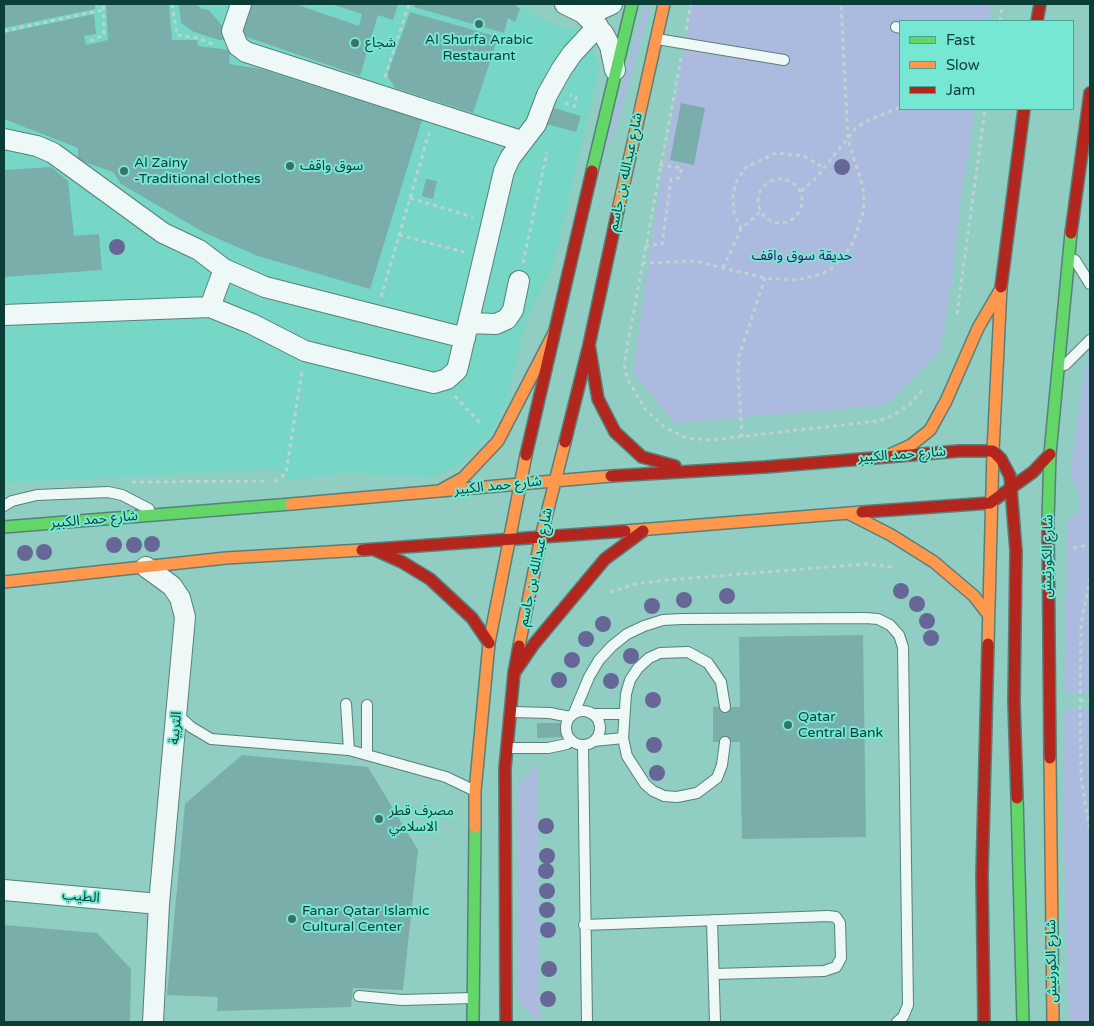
<!DOCTYPE html>
<meta charset="utf-8">
<style>
body{margin:0}
#map{position:relative;width:1094px;height:1026px;overflow:hidden;background:#90cdc2;font-family:"Varela Round",sans-serif}
canvas{display:block}
.frame{position:absolute;inset:0;border:5px solid #0a3e36;pointer-events:none}
.legend{position:absolute;left:899px;top:20px;width:175px;height:90px;box-sizing:border-box;background:#76e7d2;border:1px solid #4ba394;margin:0;padding:6px 9px;list-style:none;font-size:15px;color:#0a3e36}
.legend li{display:flex;align-items:center;gap:10px;height:25px}
.legend b{width:25px;border:1px solid #4ba394}
</style>
<div id="map">
<canvas width="1094" height="1026"></canvas>
<div class="frame"></div>
<ul class="legend">
<li><b style="height:6px;background:#63d668"></b>Fast</li>
<li><b style="height:6px;background:#ff974d"></b>Slow</li>
<li><b style="height:6px;background:#b3261e"></b>Jam</li>
</ul>
</div>
<script>
const g = document.querySelector('canvas').getContext('2d');
g.lineJoin = 'round';
function paint(path, color) { g.fillStyle = color; g.fill(path, 'evenodd'); }
const toPath = rows => new Path2D(rows.map(r => 'M' + r).join(''));
function stroke(path, color, width, dash) { g.strokeStyle = color; g.lineWidth = width; g.lineCap = dash ? 'butt' : 'round'; g.setLineDash(dash || []); g.stroke(path); }
function drawText(font, color, halo, rows, align = 'center') {
  g.font = font + ' "Varela Round","Noto Sans Arabic",sans-serif'; g.lineWidth = 4; g.setLineDash([]); g.textBaseline = 'middle'; g.strokeStyle = halo; g.fillStyle = color; for (const [text, x, y, turn = 0] of rows) {
    g.save(); g.translate(x, y); g.rotate((+turn || 0) * Math.PI / 180); g.textAlign = isNaN(turn) ? turn : align; if (halo) g.strokeText(text, 0, 0); g.fillText(text, 0, 0); g.restore();
  }
}
const built = toPath([
 [4,4,517,4,516,6,562,28,574,29,583,36,595,52,598,72,554,261,548,278,527,317,505,406,491,432,459,464,432,477,342,473,285,481,286,473,280,472,275,469,4,483]
]);
const green = toPath([
 [645,4,651,4,618,121,603,157],
 [692,4,991,4,988,21,900,21,900,109,975,109,961,197,953,273,940,351,886,405,675,423,633,372,655,216],
 [1090,350,1090,692,1067,693,1064,689,1068,521,1079,512,1079,491,1072,480,1071,464,1085,370],
 [1090,709,1090,1022,1069,1022,1063,810,1063,710],
 [538,761,539,1021,519,1003,517,986,518,788]
]);
const building = toPath([
 [4,4,95,4,95,9,4,28],
 [106,4,169,4,172,40,197,40,198,46,230,50,229,64,261,69,422,120,370,289,258,256,205,233,121,184,113,172,78,160,78,148,4,119,4,33,94,14,96,34,84,36,86,45,108,40],
 [179,4,196,4,202,9,209,10,224,28,229,40,219,40,194,32,181,23],
 [245,4,295,4,359,26,362,14,331,4,398,4,393,20,378,15,360,76,238,34],
 [415,4,514,4,520,9,515,22,508,18,504,33,414,7],
 [410,12,498,37,473,113,395,88,387,75],
 [681,103,705,108,694,165,670,160],
 [551,107,581,116,576,132,546,124],
 [51,167,68,181,74,236,99,234,102,270,4,277,4,170],
 [426,179,437,181,433,199,422,196],
 [863,635,866,837,742,839,740,742,713,742,713,707,740,707,739,637],
 [537,723,562,723,562,737,537,738],
 [242,755,368,767,418,850,403,990,353,988,351,1007,217,1011,218,997,167,995,185,804],
 [4,925,97,933,131,969,130,1022,4,1022]
]);
const path = toPath([
 [172,4,177,35,198,38,215,45],
 [1000,21,1002,4],
 [686,30,691,4],
 [4,31,103,10],
 [90,41,104,35,103,4],
 [681,58,624,364,627,378,645,409,664,427,687,438,710,440,878,421,894,415,910,404,923,389],
 [385,77,409,4],
 [565,103,575,106,576,97,570,95],
 '758 201a22 22 0 1 1 44 0a22 22 0 1 1-44 0Z',
 [801,191,816,178,856,128,865,122,900,107],
 [410,198,473,217],
 [741,229,734,213,733,198,735,184,746,167,776,153,804,156,824,168],
 [399,235,464,252],
 [645,246,662,244,671,179,679,178,682,168,659,165],
 [523,263,547,152],
 [642,263,695,261,765,278,797,280,821,274,832,268,845,255,854,240,863,213,864,201,863,187,848,140,841,4],
 [723,268,741,229,760,212],
 [381,297,429,133],
 [957,314,985,109],
 [455,396,481,424],
 [742,437,738,375,739,356,765,278],
 [132,482,268,481],
 [275,482,286,473,302,371],
 [1073,548,1090,545],
 [1090,578,1081,624,1080,701,1081,778,1090,832],
 [610,592,635,584,667,580,866,564,894,567],
 [1080,701,1090,701]
]);
const lane = toPath([
 [896,27,900,28],
 [657,39,784,60],
 [1075,260,1090,284],
 [1065,365,1090,340],
 [4,506,12,501,37,495,108,492,122,495,149,509],
 [346,704,349,750],
 [367,705,367,755],
 [725,707,721,682,708,663,688,652,660,653,649,658,638,668,630,680,626,694,623,738,627,756,645,784,653,791,664,796,677,797,697,793,717,778,722,765,725,742],
 '566 728a17 17 0 1 1 34 0a17 17 0 1 1-34 0Z',
 [511,712,550,713,570,717],
 [574,713,589,677,599,660,612,646,627,634,644,626,663,620,682,619,866,618,878,619,890,625,899,635,903,647,908,1005,903,1017,897,1022],
 [177,714,191,727,211,739,349,750,446,777,473,790],
 [592,714,624,714],
 [594,741,623,738],
 [583,745,587,1022],
 [507,748,548,748,567,744,571,740],
 [712,920,715,1022],
 [584,925,828,916,836,917,840,923,841,958,836,967,824,971,714,974],
 [359,996,402,1000,472,998]
]);
const street = toPath([
 [241,4,232,31,238,46,246,52,521,141],
 [565,4,583,13,603,33,610,46,615,70],
 [583,13,599,10,612,4],
 [4,139,37,146,53,153,163,233,199,250,224,269,265,287,465,338],
 [210,307,224,269],
 [4,315,210,307,252,324,305,351,434,383,447,379,457,370,459,362,504,171,510,158,536,124,547,95,561,70,572,54,598,26],
 [469,323,496,324,507,319,513,310,519,281],
 [146,567,172,586,180,598,185,617,159,904,153,1022],
 [4,890,159,904]
]);
const fast = toPath([
 [592,171,632,4],
 [1048,520,1050,454,1071,233],
 [4,527,291,504],
 [1017,798,1023,1022],
 [473,1022,475,827]
]);
const slow = toPath([
 [618,210,664,4],
 [889,455,911,445,930,430,946,401,978,328,999,292],
 [441,490,463,478,498,441,554,333],
 [291,504,611,476],
 [848,513,891,535,934,562,974,596,987,613],
 [625,531,862,512],
 [4,582,226,558,362,550],
 [988,644,993,451,1001,287],
 [519,646,541,537,565,442],
 [1050,758,1053,1022],
 [475,827,475,791,489,643,526,455]
]);
const jam = toPath([
 [1037,21,1040,4],
 [1071,233,1090,93],
 [1001,287,1024,109],
 [589,345,598,399,615,432,642,457,675,466],
 [565,442,589,345,618,210],
 [993,451,1001,459,1010,476,1016,551,1014,702,1017,798],
 [526,455,592,171],
 [611,476,765,467,959,451,993,451],
 [862,512,990,503,1033,472,1050,454],
 [1048,520,1050,758],
 [362,550,625,531],
 [375,550,402,562,430,579,472,618,489,643],
 [514,673,534,644,605,559,643,531],
 [506,1022,505,768,514,673,519,646],
 [984,1022,982,875,988,644]
]);
const trees = [
 [842,167],
 [117,247],
 [152,544],
 [114,545],
 [134,545],
 [44,552],
 [25,553],
 [901,591],
 [727,596],
 [684,600],
 [917,604],
 [652,606],
 [927,621],
 [603,624],
 [931,638],
 [586,639],
 [631,656],
 [572,660],
 [559,680],
 [611,681],
 [653,700],
 [654,745],
 [657,773],
 [546,826],
 [547,856],
 [546,871],
 [547,891],
 [547,910],
 [548,930],
 [549,969],
 [548,999]
];
const markers = [
 [479,24,5,"#397067"],
 [355,43,5,"#397067"],
 [290,166,5,"#397067"],
 [124,171,5,"#397067"],
 [788,725,5,"#397067"],
 [379,819,5,"#397067"],
 [292,919,5,"#397067"]
];
const poiNames = [
 ["Al Shurfa Arabic",479,40,"center"],
 ["Restaurant",479,56,"center"],
 ["شجاع",365,43],
 ["Al Zainy",134,163],
 ["-Traditional clothes",134,179],
 ["سوق واقف",300,166],
 ["Qatar",798,717],
 ["Central Bank",798,733],
 ["مصرف قطر",389,811],
 ["الاسلامي",389,827],
 ["Fanar Qatar Islamic",302,911],
 ["Cultural Center",302,927]
];
const streetNames = [
 ["شارع عبدالله بن جاسم",626,172,-78],
 ["شارع حمد الكبير",902,455,-4],
 ["شارع حمد الكبير",498,486,-6],
 ["شارع حمد الكبير",94,520,-5],
 ["شارع الكورنيش",1048,556,-89],
 ["شارع عبدالله بن جاسم",536,567,-78],
 ["التربية",176,728,-85],
 ["الطيب",81,897,5],
 ["شارع الكورنيش",1052,961,-91]
];
const parkNames = [
 ["حديقة سوق واقف",802,256]
];
paint(built, '#76d7c6');
paint(green, '#adbadf');
paint(building, '#7aaeaa');
stroke(lane, '#588079', 12);
stroke(street, '#588079', 22);
stroke(fast, '#588079', 14);
stroke(slow, '#588079', 14);
stroke(jam, '#588079', 14);
stroke(path, '#bed2cf', 3, [4, 4]);
stroke(lane, '#eef8f6', 10);
stroke(street, '#eef8f6', 20);
stroke(fast, '#63d668', 11);
stroke(slow, '#ff974d', 11);
stroke(jam, '#b3261e', 11);
g.fillStyle = '#666797';
for (const [x, y] of trees) { g.beginPath(); g.arc(x, y, 8, 0, 2 * Math.PI); g.fill(); }
for (const [x, y, r, color] of markers) { const dot = new Path2D(); dot.arc(x, y, r, 0, 2 * Math.PI); g.fillStyle = color; g.fill(dot); stroke(dot, '#76e7d2', 2); }
drawText('14px', '#0a3e36', '#76e7d2', poiNames, 'left');
drawText('14px', '#0a3e36', '#76e7d2', streetNames);
drawText('14px', '#431374', '#76e7d2', parkNames);
</script>
